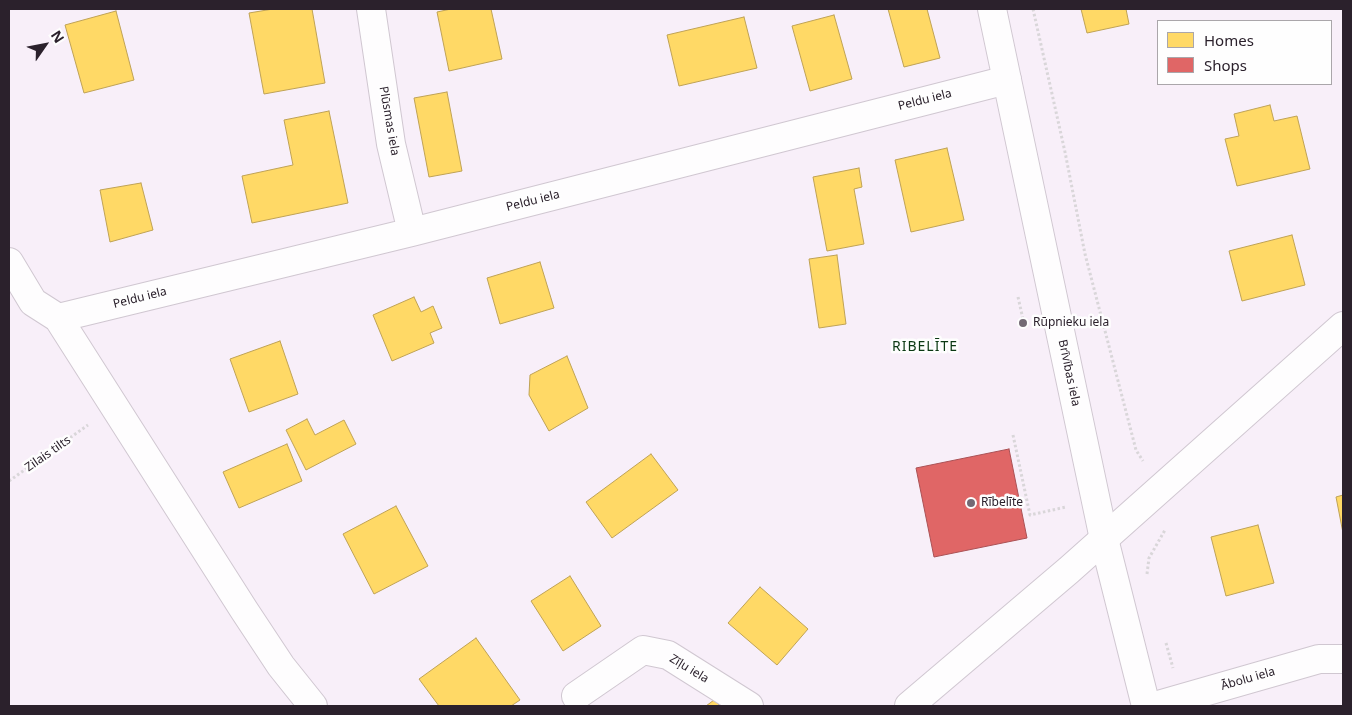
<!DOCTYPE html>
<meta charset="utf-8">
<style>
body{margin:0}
#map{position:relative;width:1352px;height:715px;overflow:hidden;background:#f8eff9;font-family:"Noto Sans",sans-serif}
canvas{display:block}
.frame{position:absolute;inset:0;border:10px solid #2b212c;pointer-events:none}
.legend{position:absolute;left:1157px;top:20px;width:175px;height:65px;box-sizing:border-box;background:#fefefe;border:1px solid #aaa6aa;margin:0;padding:6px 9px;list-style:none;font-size:15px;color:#2b212c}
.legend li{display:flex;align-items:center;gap:10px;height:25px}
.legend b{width:25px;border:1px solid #aaa6aa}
.north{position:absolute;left:20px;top:20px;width:50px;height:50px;-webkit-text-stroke:4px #fefefe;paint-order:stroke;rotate:57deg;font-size:14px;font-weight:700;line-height:20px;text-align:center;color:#2b212c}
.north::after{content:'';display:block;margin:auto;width:18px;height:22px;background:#2b212c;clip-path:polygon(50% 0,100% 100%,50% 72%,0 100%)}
</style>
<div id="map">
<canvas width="1352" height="715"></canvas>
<div class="frame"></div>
<ul class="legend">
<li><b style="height:14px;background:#ffd966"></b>Homes</li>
<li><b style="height:14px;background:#e06666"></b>Shops</li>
</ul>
<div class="north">N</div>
</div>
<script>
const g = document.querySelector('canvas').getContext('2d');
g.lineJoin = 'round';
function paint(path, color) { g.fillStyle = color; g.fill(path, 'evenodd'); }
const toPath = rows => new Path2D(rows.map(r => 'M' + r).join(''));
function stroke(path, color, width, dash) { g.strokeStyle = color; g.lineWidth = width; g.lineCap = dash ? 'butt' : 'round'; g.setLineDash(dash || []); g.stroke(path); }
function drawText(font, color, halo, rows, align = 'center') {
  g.font = font + ' "Noto Sans",sans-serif'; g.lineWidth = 5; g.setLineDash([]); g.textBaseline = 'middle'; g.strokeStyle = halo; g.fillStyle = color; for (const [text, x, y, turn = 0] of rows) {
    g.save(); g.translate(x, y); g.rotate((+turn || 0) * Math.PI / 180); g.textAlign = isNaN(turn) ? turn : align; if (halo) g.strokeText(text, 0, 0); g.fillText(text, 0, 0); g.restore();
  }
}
const homes = toPath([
 [273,9,312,9,325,83,264,94,249,13,273,9],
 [451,9,491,9,502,59,449,71,437,12,451,9],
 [888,9,927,9,940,58,904,67,888,9],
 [1081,9,1126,9,1129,24,1087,33,1081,9],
 [116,11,134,80,84,93,65,25,116,11],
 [834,15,852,79,810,91,792,26,834,15],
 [744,17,757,68,679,86,667,35,744,17],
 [447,92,462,171,429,177,414,98,447,92],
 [1270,105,1274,121,1297,116,1310,169,1237,186,1225,139,1239,136,1234,114,1270,105],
 [329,111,348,203,252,223,242,176,293,165,284,120,329,111],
 [947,148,964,220,911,232,895,160,947,148],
 [859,168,862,187,854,189,864,244,827,251,813,177,859,168],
 [141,183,153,230,110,242,100,190,141,183],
 [1292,235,1305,285,1242,301,1229,251,1292,235],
 [837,255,846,324,819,328,809,259,837,255],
 [540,262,554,308,500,324,487,278,540,262],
 [414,297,421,312,433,306,442,328,430,333,434,343,392,361,373,315,414,297],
 [280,341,298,394,249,412,230,359,280,341],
 [567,356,588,408,549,431,529,395,530,375,567,356],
 [307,419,315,435,344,420,356,444,306,470,286,430,307,419],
 [287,444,302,481,239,508,223,472,287,444],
 [651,454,678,490,612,538,586,502,651,454],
 [1343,495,1343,533,1336,497,1343,495],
 [396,506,428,566,374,594,343,534,396,506],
 [1258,525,1274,583,1226,596,1211,537,1258,525],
 [570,576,601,626,563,651,531,601,570,576],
 [760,587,808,629,777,665,728,623,760,587],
 [476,638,520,700,511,706,439,706,419,679,476,638],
 [714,700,720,706,706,706,714,700]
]);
const shops = toPath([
 [1009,449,1027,538,934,557,916,468,1009,449]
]);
const path = toPath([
 [1033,9,1065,152,1085,254,1136,450,1143,461],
 [1018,297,1025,328],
 [1013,435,1030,515,1066,507],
 [9,481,88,425],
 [1147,574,1149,558,1165,530],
 [1166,643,1173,668]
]);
const minor = toPath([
 [371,9,391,144,412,232],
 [9,262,33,302,58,318,244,610,281,666,313,706],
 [58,318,412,232,1007,80],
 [576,696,643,650,668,655,749,706],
 [909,706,1069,570,1343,326],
 [1155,706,1319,659,1343,659]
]);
const major = toPath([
 [992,9,1104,539,1146,706]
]);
const markers = [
 [1023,323,5,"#736974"],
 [971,503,5,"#736974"]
];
const streetNames = [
 ["Peldu iela",925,100,-14],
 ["Plūsmas iela",389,121,80],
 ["Peldu iela",533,201,-14],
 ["Peldu iela",140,298,-14],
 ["Brīvības iela",1069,373,78],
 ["Zilais tilts",48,454,-35],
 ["Zīļu iela",689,669,31],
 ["Ābolu iela",1248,679,-16]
];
const poiNames = [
 ["Rūpnieku iela",1033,323],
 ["Rībelīte",981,503]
];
const neighbourhoodNames = [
 ["RIBELĪTE",925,347]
];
paint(homes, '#ffd966');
stroke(homes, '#bfa255', 1);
paint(shops, '#e06666');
stroke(shops, '#aa5155', 1);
stroke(minor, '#d0c7d1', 30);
stroke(major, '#d0c7d1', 30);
stroke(path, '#d9d6d9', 3, [2.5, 2.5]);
stroke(minor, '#fefdfe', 28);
stroke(major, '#fefdfe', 28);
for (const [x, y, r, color] of markers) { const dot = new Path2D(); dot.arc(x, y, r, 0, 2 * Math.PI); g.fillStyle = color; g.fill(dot); stroke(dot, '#fefefe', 2); }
drawText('12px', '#2b212c', '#fefefe', streetNames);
drawText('12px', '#2b212c', '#fefefe', poiNames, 'left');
g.letterSpacing = '1px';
drawText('14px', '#0b3813', '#fefefe', neighbourhoodNames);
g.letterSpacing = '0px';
</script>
